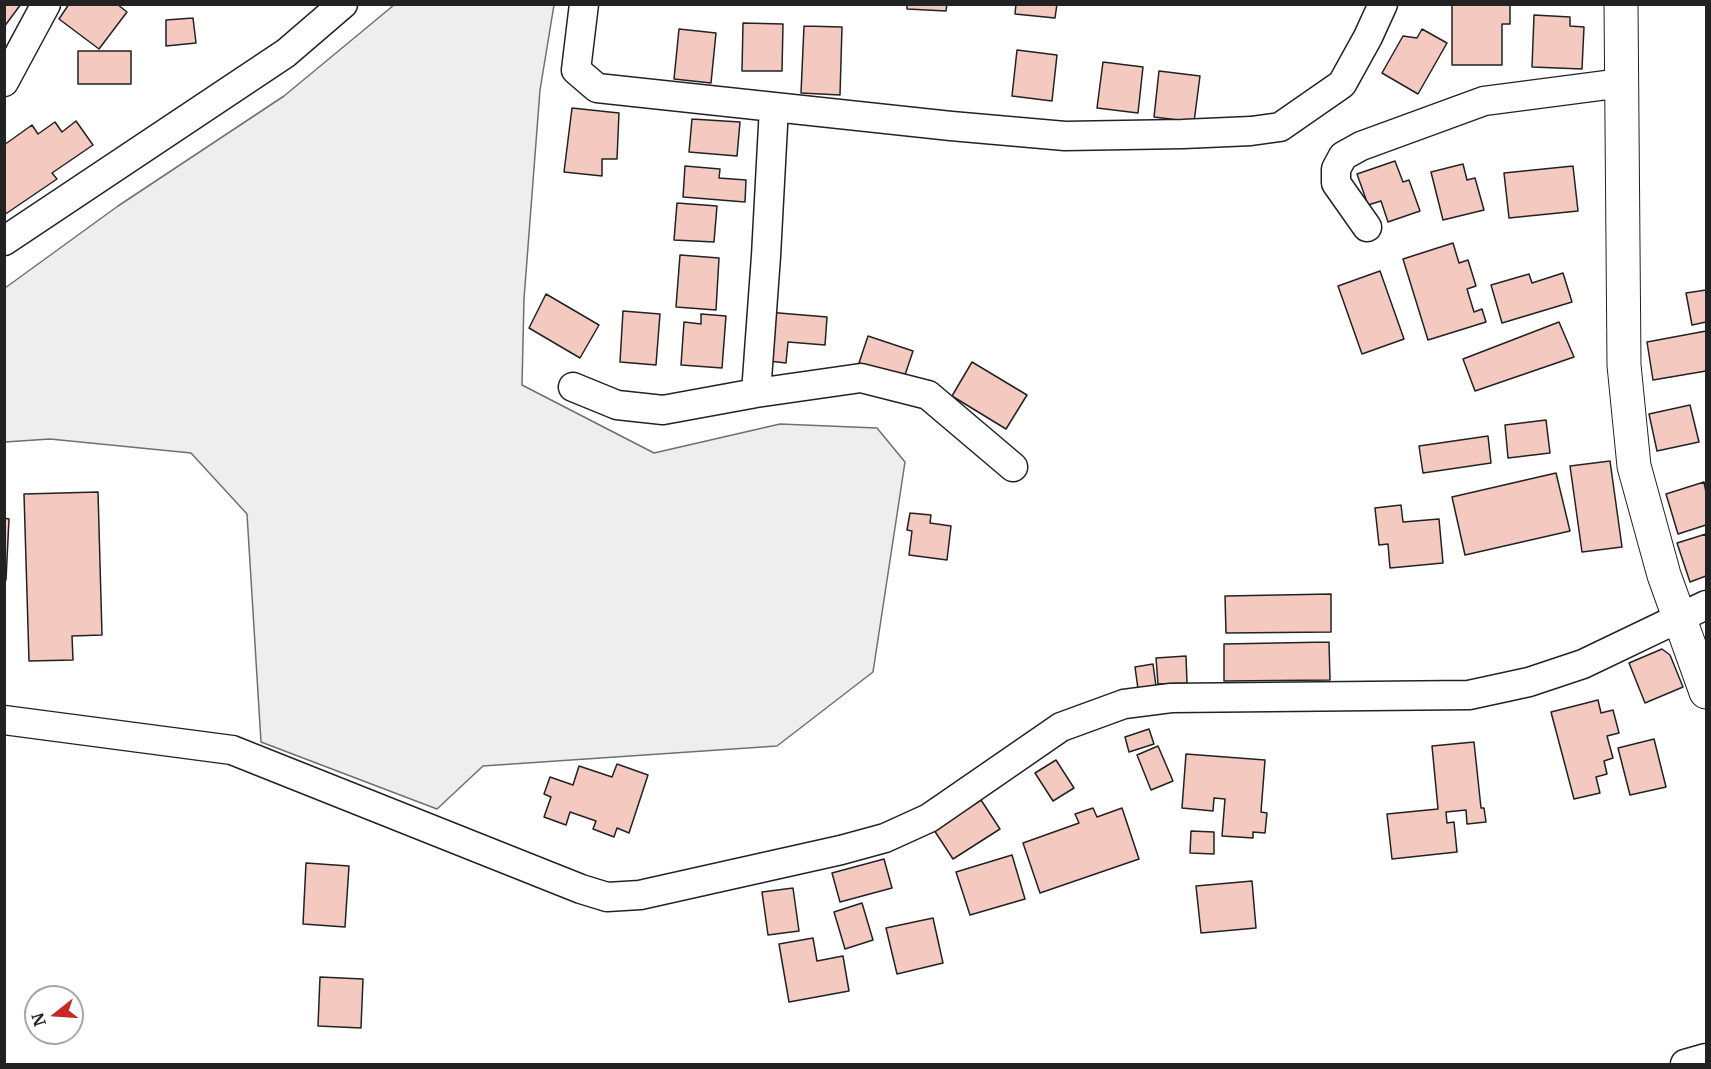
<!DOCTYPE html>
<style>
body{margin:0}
#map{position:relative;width:1711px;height:1069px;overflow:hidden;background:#fff;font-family:Merriweather,serif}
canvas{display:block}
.frame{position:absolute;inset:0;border:6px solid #222;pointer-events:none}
.north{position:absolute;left:24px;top:985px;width:60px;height:60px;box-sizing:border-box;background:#fff;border:2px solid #a7a7a7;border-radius:50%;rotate:253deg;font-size:16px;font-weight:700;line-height:24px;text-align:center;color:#222}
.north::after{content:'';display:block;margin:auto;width:21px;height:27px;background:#c62828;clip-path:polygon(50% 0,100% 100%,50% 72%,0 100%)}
</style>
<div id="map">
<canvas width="1711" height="1069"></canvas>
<div class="frame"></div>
<div class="north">N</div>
</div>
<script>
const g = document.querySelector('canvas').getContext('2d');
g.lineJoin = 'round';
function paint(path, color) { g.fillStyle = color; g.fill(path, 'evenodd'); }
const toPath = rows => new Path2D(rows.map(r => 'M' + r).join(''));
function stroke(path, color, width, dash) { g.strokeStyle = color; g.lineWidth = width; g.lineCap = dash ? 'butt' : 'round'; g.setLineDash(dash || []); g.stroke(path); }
const green = toPath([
 [394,5,554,5,540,90,524,299,522,385,654,453,780,424,877,428,905,462,873,672,777,746,483,766,437,809,261,742,247,514,191,453,50,439,5,442,5,288,118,206,284,96,394,5]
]);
const building = toPath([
 [4,4,21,4,4,27,4,4],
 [69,4,117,4,127,12,99,49,59,19,69,4],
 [907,4,947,4,946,11,907,9,907,4],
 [1016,4,1057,4,1055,18,1015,14,1016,4],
 [1510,4,1510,24,1502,24,1502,65,1452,65,1452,5,1510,4],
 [1534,15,1570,17,1570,26,1584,27,1582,69,1532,67,1534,15],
 [193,18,196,43,166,46,166,20,193,18],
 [743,23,783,24,782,71,742,71,743,23],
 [804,26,842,27,840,95,801,93,804,26],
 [679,29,716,33,711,83,674,79,679,29],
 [1422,29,1447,43,1418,94,1382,73,1403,36,1417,38,1422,29],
 [1017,50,1057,55,1052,101,1012,96,1017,50],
 [78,51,131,51,131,84,78,84,78,51],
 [1103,62,1143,67,1138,113,1097,108,1103,62],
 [1159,71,1200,76,1194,122,1154,117,1159,71],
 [572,108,619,113,617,159,602,159,602,176,564,172,572,108],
 [692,119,740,122,737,156,689,152,692,119],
 [76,121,93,145,52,173,57,179,4,215,4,145,32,125,38,134,55,122,62,132,76,121],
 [1395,161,1403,182,1409,180,1420,211,1388,222,1381,201,1368,205,1357,174,1395,161],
 [1463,164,1467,180,1475,178,1484,210,1443,220,1431,172,1463,164],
 [685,166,720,169,719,178,746,180,745,202,683,197,685,166],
 [1573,166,1578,211,1509,218,1504,173,1573,166],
 [677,203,717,206,714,242,674,240,677,203],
 [1453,243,1459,263,1468,260,1476,286,1467,289,1474,312,1482,309,1486,322,1428,340,1403,259,1453,243],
 [680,255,719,258,716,310,676,307,680,255],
 [1380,271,1404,339,1362,354,1338,286,1380,271],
 [1563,273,1572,302,1502,323,1491,285,1529,274,1532,283,1563,273],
 [1706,290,1706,322,1692,325,1686,293,1706,290],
 [546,294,599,325,580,358,529,328,546,294],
 [623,311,660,314,656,365,620,362,623,311],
 [767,312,827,317,825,345,788,342,786,363,769,361,767,312],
 [701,314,726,316,722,368,681,365,684,322,701,324,701,314],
 [1559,322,1574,357,1475,391,1463,359,1559,322],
 [1706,331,1706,371,1653,380,1647,342,1706,331],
 [868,336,913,351,904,378,859,363,868,336],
 [972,362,1027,395,1006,429,952,396,972,362],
 [1690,405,1699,442,1657,451,1649,414,1690,405],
 [1546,420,1550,453,1508,458,1505,425,1546,420],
 [1488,436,1491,463,1423,473,1419,446,1488,436],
 [1610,461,1622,547,1582,552,1570,466,1610,461],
 [1556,473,1570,531,1465,555,1452,497,1556,473],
 [1704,482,1706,492,1706,525,1678,534,1666,494,1704,482],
 [98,492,102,635,72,636,73,660,29,661,24,494,98,492],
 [1401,505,1403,522,1439,519,1443,563,1390,568,1388,544,1379,545,1375,508,1401,505],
 [910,513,931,515,930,523,951,526,947,560,909,555,912,531,907,530,910,513],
 [4,518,9,519,6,580,4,580,4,518],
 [1706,534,1706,576,1690,582,1677,543,1706,534],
 [1331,594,1331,632,1226,633,1225,596,1331,594],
 [1329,642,1330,680,1224,681,1224,644,1329,642],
 [1662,649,1670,655,1683,687,1645,703,1629,663,1662,649],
 [1186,656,1187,683,1158,684,1156,658,1186,656],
 [1153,664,1156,686,1138,689,1135,667,1153,664],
 [1598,700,1601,713,1613,710,1619,733,1607,736,1613,758,1604,761,1607,774,1596,777,1600,793,1574,799,1551,712,1598,700],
 [1149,729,1154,744,1129,752,1125,737,1149,729],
 [1654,739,1666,787,1630,795,1618,748,1654,739],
 [1474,742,1481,808,1484,808,1486,822,1467,824,1466,810,1446,812,1447,823,1454,822,1457,852,1392,859,1387,814,1438,809,1432,746,1474,742],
 [1158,746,1173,781,1151,790,1137,755,1158,746],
 [1186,754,1265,760,1261,812,1267,813,1265,833,1253,832,1253,838,1222,836,1225,799,1214,798,1213,811,1182,808,1186,754],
 [1056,760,1074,788,1053,801,1035,773,1056,760],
 [617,764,648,775,629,833,617,828,614,837,593,829,596,821,570,812,566,825,544,817,551,797,544,794,550,777,573,785,579,766,612,777,617,764],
 [981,800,1000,829,953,859,934,830,981,800],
 [1093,808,1097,817,1122,808,1139,859,1040,893,1023,843,1079,823,1075,814,1093,808],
 [1191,831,1214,832,1214,854,1190,853,1191,831],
 [1012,855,1025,899,970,915,956,872,1012,855],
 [884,859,892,888,840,902,832,873,884,859],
 [306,863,349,866,345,927,303,924,306,863],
 [1252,881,1256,928,1201,933,1196,886,1252,881],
 [793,888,799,931,768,935,762,892,793,888],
 [862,903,873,940,845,949,834,912,862,903],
 [933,918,943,963,897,974,886,928,933,918],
 [813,938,817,961,843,956,849,991,789,1002,779,944,813,938],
 [320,977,363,979,361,1028,318,1026,320,977]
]);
const street = toPath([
 [584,4,576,70,597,88,951,126,1065,136,1183,134,1251,131,1280,127,1342,84,1368,37,1383,4],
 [4,82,46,4],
 [1367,227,1336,183,1336,169,1343,156,1361,146,1484,101,1622,83],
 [4,241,286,53,343,4],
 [573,387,617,405,663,410,756,393,861,378,928,395,1013,467],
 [756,393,766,256,774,107],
 [4,720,232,750,581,889,607,897,640,895,841,850,885,838,929,818,1061,727,1124,704,1171,698,1469,695,1529,682,1583,664,1706,605],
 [1685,1064,1706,1058]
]);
const secondary = toPath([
 [1621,4,1624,365,1634,466,1664,575,1706,692]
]);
paint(green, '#eee');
stroke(green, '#6f6f6f', 1.5);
paint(building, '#f3c9c0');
stroke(building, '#222', 1.5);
stroke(street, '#222', 31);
stroke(secondary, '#222', 35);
stroke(street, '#fff', 28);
stroke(secondary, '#fff', 33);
</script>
